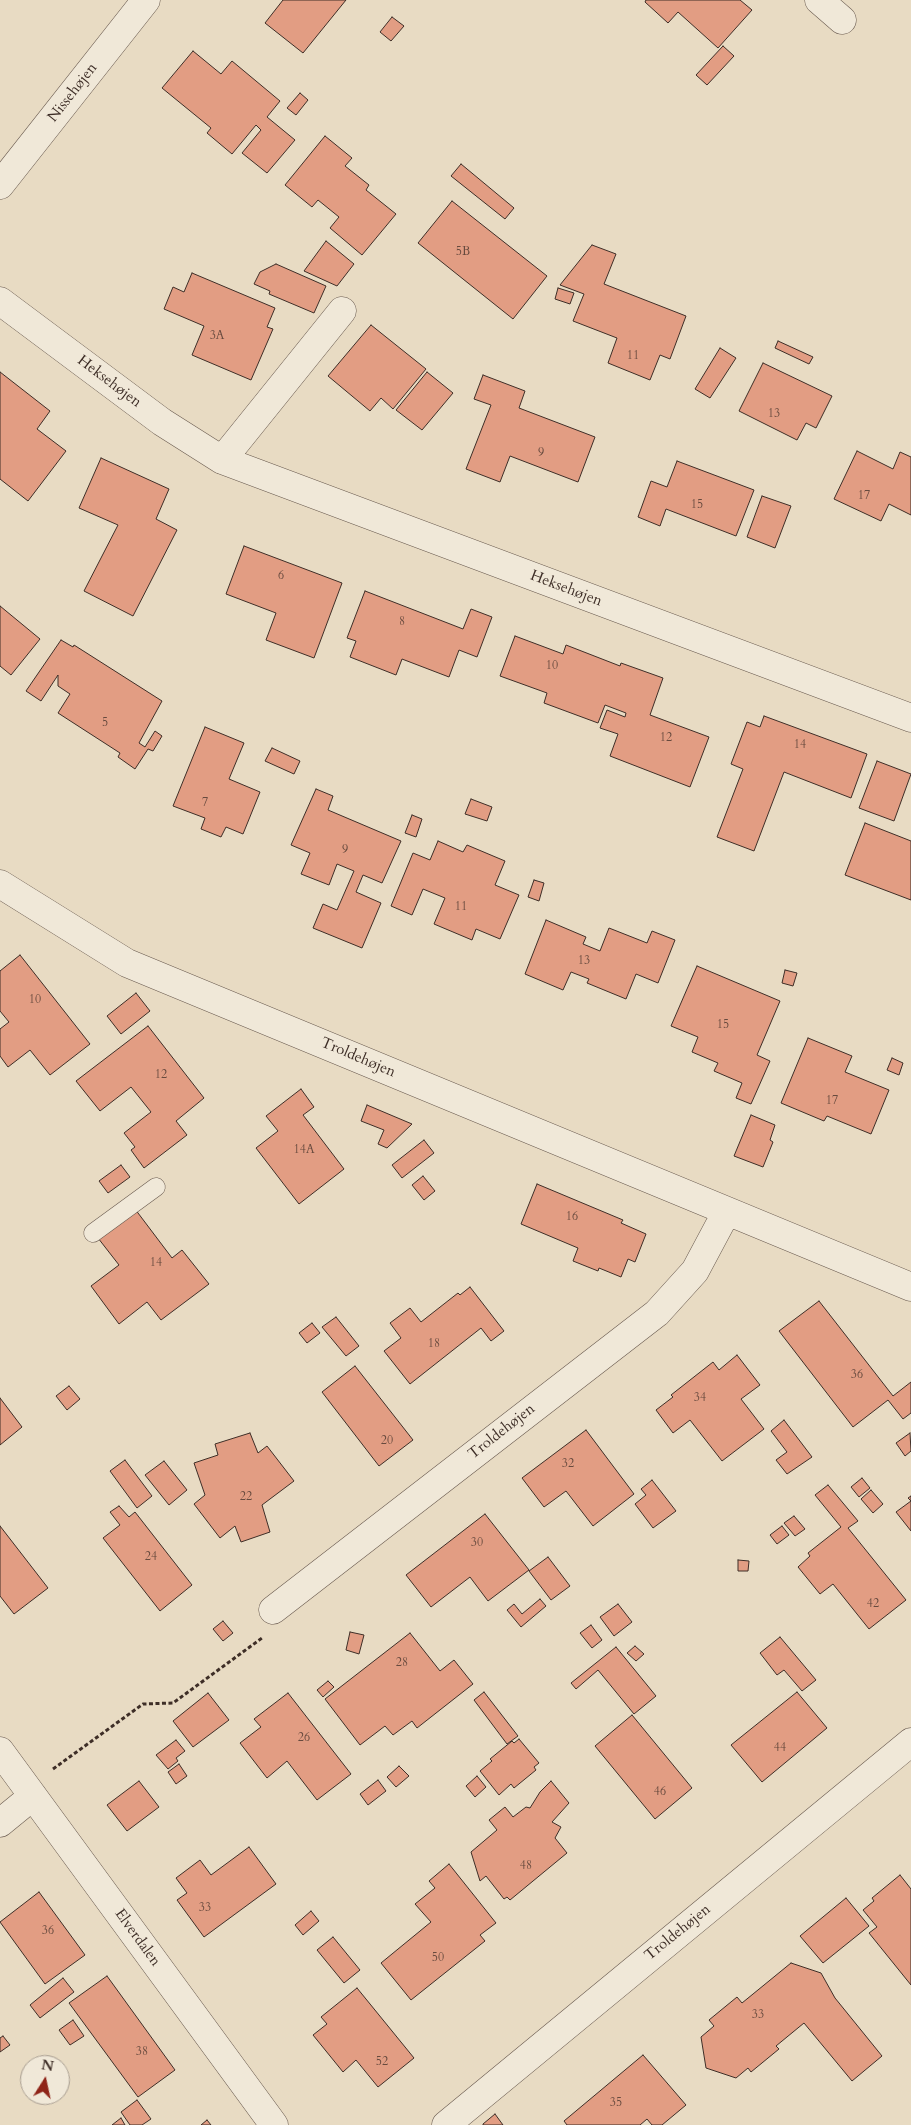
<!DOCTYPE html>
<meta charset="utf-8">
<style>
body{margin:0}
#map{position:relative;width:911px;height:2125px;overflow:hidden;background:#e8dbc3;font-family:Cardo,serif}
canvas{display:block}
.north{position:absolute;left:20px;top:2055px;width:50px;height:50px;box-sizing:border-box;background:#f0e8d8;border:1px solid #a99e91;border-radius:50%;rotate:10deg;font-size:14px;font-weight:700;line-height:20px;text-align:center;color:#3e2e27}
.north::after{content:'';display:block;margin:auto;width:18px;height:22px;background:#8f2418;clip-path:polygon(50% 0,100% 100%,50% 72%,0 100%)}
</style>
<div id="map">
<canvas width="911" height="2125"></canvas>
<div class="north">N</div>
</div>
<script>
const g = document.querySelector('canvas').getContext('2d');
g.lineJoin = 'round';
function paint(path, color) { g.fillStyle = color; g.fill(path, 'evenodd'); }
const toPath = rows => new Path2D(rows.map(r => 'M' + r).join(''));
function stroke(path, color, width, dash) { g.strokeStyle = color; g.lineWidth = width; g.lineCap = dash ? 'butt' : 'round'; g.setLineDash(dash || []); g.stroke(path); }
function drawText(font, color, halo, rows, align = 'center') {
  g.font = font + ' Cardo,serif'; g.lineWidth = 5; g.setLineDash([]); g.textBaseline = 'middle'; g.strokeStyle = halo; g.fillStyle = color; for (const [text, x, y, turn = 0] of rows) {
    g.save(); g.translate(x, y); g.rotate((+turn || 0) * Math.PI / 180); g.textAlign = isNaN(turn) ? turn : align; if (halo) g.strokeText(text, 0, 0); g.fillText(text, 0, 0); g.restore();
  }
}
const building = toPath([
 [283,0,346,0,303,53,265,23,283,0],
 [646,0,740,0,752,10,718,48,678,12,668,23,645,2,646,0],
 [392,17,404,26,391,41,380,32,392,17],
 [723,46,734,56,707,85,696,75,723,46],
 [193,51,221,74,232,61,280,101,267,117,295,140,267,173,242,153,261,130,256,125,232,154,207,133,211,128,162,88,193,51],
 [300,93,308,100,296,115,287,108,300,93],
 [325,136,352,158,345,166,369,185,366,190,396,214,362,255,330,228,339,217,318,200,312,207,285,185,325,136],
 [461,164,514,208,505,219,451,176,461,164],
 [452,201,547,276,513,319,418,243,452,201],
 [326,241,354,264,337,286,304,271,326,241],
 [592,245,616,254,604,284,686,316,670,359,660,355,650,380,608,363,617,338,573,321,584,294,560,285,592,245],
 [276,264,326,286,314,313,269,294,270,291,254,284,260,272,276,264],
 [192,273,275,308,267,327,273,329,251,380,192,355,204,326,164,309,173,287,184,292,192,273],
 [558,288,574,293,570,304,555,299,558,288],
 [371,325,426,369,393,409,381,398,370,411,328,376,371,325],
 [778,341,813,357,809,364,775,348,778,341],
 [720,348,736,358,710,398,695,389,720,348],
 [763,363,832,396,816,428,806,423,797,440,739,411,763,363],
 [0,372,50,411,37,429,66,451,28,501,0,479,0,372],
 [427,372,453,393,422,430,396,410,427,372],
 [483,375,525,391,519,408,595,437,578,482,510,456,500,482,466,469,491,405,474,399,483,375],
 [857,451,893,469,900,452,911,457,911,515,889,504,881,521,834,499,857,451],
 [101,458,169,489,156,519,177,530,133,616,84,591,118,525,79,508,101,458],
 [677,461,754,490,736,536,666,509,660,526,638,517,651,481,667,487,677,461],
 [762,496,791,506,775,548,747,537,762,496],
 [244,546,342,583,314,658,266,640,276,613,226,594,244,546],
 [365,591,463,629,471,609,492,617,477,657,459,650,449,677,402,659,396,675,350,657,356,641,347,638,365,591],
 [0,606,40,639,11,675,0,666,0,606],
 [515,636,563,654,566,645,620,666,621,663,663,678,650,715,709,737,690,787,610,756,618,734,600,728,607,710,625,717,626,713,605,705,598,723,544,703,547,693,500,676,515,636],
 [61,640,73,647,74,645,162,701,139,743,145,747,155,731,162,736,153,751,148,749,135,769,118,757,120,753,58,713,70,694,58,686,58,675,41,701,26,691,61,640],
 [764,716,867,754,851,798,784,772,754,851,717,837,743,769,731,764,747,722,760,727,764,716],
 [205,727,244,743,229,779,260,792,243,834,226,827,221,837,201,829,205,818,173,806,205,727],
 [272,748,300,761,294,774,265,761,272,748],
 [877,761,911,774,894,821,859,808,877,761],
 [316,789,333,796,328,810,401,841,382,883,363,875,356,892,381,903,362,948,313,928,323,904,337,910,354,871,337,864,329,885,301,874,310,853,291,845,316,789],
 [471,799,492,807,487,821,465,814,471,799],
 [412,815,422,819,416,837,405,833,412,815],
 [865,823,911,841,911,900,845,875,865,823],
 [438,841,463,852,467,845,505,861,495,885,519,895,500,939,476,929,472,940,434,924,445,898,423,889,412,915,391,906,413,853,430,860,438,841],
 [534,880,544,883,539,901,528,897,534,880],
 [546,920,586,937,583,944,600,951,609,928,647,943,652,931,675,940,658,983,636,974,626,999,587,983,589,979,571,972,563,990,525,974,546,920],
 [20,955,90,1044,50,1075,30,1050,8,1067,0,1056,0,1029,9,1022,0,1011,0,971,20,955],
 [697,966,780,1001,757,1055,770,1061,751,1104,736,1098,742,1083,714,1071,718,1063,692,1052,698,1037,671,1026,697,966],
 [785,970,797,973,793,986,782,983,785,970],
 [136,993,150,1011,121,1034,107,1016,136,993],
 [148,1026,204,1098,176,1121,187,1135,144,1168,131,1150,135,1147,124,1133,151,1112,131,1087,100,1111,76,1081,148,1026],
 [808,1038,852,1056,845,1072,889,1090,871,1134,827,1116,824,1121,781,1103,808,1038],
 [892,1058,903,1063,899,1075,887,1070,892,1058],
 [301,1089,314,1107,303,1115,344,1169,299,1204,256,1148,278,1131,266,1116,301,1089],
 [367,1105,412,1124,387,1148,378,1144,384,1130,361,1121,367,1105],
 [751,1115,775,1125,770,1140,773,1142,763,1167,734,1156,751,1115],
 [424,1140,434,1153,402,1178,392,1165,424,1140],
 [121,1165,130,1177,108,1193,99,1181,121,1165],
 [423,1176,435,1191,424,1200,412,1185,423,1176],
 [537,1184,623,1220,621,1223,646,1234,635,1262,628,1259,621,1277,599,1268,598,1271,573,1261,578,1248,521,1224,537,1184],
 [135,1209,172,1258,182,1250,209,1284,161,1320,147,1302,119,1324,91,1286,119,1265,98,1238,135,1209],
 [470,1287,504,1331,491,1341,481,1328,410,1384,384,1351,401,1338,390,1323,410,1308,421,1322,458,1293,460,1295,470,1287],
 [819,1301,893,1396,911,1382,911,1413,903,1419,888,1400,853,1427,779,1331,819,1301],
 [336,1317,359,1346,346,1356,322,1327,336,1317],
 [312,1323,320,1333,307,1343,299,1333,312,1323],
 [737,1355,760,1385,741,1399,764,1429,722,1461,690,1420,673,1433,656,1410,673,1397,671,1395,713,1362,719,1370,737,1355],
 [355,1366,413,1440,379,1466,322,1392,355,1366],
 [69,1386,80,1399,67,1410,56,1396,69,1386],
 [0,1398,22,1427,0,1445,0,1398],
 [784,1420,812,1457,787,1474,776,1460,787,1452,771,1431,784,1420],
 [586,1430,634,1494,593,1526,566,1491,544,1507,522,1478,586,1430],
 [250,1433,258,1453,267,1446,294,1481,262,1505,270,1532,241,1542,235,1526,220,1538,194,1504,205,1495,194,1463,218,1455,215,1444,250,1433],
 [910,1433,911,1451,905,1456,896,1443,910,1433],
 [125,1460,152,1496,137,1508,110,1471,125,1460],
 [164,1461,187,1490,169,1505,145,1475,164,1461],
 [862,1478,870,1488,859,1497,851,1487,862,1478],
 [652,1480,676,1511,653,1528,635,1504,646,1495,641,1489,652,1480],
 [828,1485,858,1521,848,1528,906,1600,869,1629,833,1584,820,1594,798,1567,810,1556,808,1553,841,1527,815,1495,828,1485],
 [871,1490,883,1504,873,1513,861,1499,871,1490],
 [911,1496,911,1531,896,1512,911,1501,908,1498,911,1496],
 [119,1506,129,1517,135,1512,192,1585,160,1611,103,1538,120,1525,110,1512,119,1506],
 [485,1514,529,1570,488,1601,470,1577,431,1607,406,1575,485,1514],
 [794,1516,805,1529,795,1536,784,1523,794,1516],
 [0,1526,48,1588,14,1614,0,1596,0,1526],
 [782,1526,789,1535,777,1544,770,1535,782,1526],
 [548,1557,570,1586,551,1600,529,1571,548,1557],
 [738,1560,749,1561,748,1571,738,1571,738,1560],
 [540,1599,546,1606,521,1627,507,1610,514,1604,522,1614,540,1599],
 [618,1604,632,1622,614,1636,600,1617,618,1604],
 [223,1621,233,1633,223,1641,213,1629,223,1621],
 [591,1625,602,1640,592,1648,580,1633,591,1625],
 [350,1632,364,1635,359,1654,346,1650,350,1632],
 [410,1633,440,1671,454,1660,473,1684,417,1728,412,1721,393,1735,385,1726,360,1745,325,1699,410,1633],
 [780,1637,816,1680,802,1691,784,1670,777,1675,760,1653,780,1637],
 [635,1646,644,1654,636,1661,627,1653,635,1646],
 [616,1647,656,1696,634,1714,598,1670,576,1689,571,1683,616,1647],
 [328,1681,334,1687,323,1697,317,1690,328,1681],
 [484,1692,518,1736,507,1744,474,1700,484,1692],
 [797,1692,827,1728,762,1782,731,1745,797,1692],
 [208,1693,229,1720,193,1747,173,1721,208,1693],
 [288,1693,351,1774,317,1800,287,1761,267,1778,240,1743,261,1727,254,1719,288,1693],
 [632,1715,692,1788,655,1819,595,1746,632,1715],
 [519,1739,539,1763,534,1767,536,1770,514,1788,511,1784,499,1795,480,1771,492,1761,490,1759,512,1741,514,1743,519,1739],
 [176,1740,185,1751,176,1758,178,1761,168,1769,156,1755,176,1740],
 [179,1764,187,1776,176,1784,168,1772,179,1764],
 [399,1766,409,1776,396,1787,387,1777,399,1766],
 [477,1776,486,1787,475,1797,466,1786,477,1776],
 [378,1780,386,1791,368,1805,360,1794,378,1780],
 [139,1781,159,1807,127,1831,107,1805,139,1781],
 [551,1781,569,1803,552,1822,561,1827,555,1838,567,1853,510,1900,507,1897,504,1899,486,1876,480,1881,471,1852,497,1830,489,1820,505,1807,513,1817,526,1807,530,1808,540,1792,551,1781],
 [249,1847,276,1884,204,1937,177,1900,187,1893,176,1878,200,1860,211,1875,249,1847],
 [449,1864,496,1923,480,1935,485,1941,411,2000,381,1963,431,1922,415,1904,435,1888,429,1881,449,1864],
 [900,1875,911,1889,911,1985,869,1933,877,1927,863,1910,874,1901,872,1898,900,1875],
 [39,1892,85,1955,45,1984,0,1922,39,1892],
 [846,1898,869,1926,823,1963,800,1936,846,1898],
 [311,1911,319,1921,303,1935,295,1925,311,1911],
 [333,1937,360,1970,344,1983,317,1950,333,1937],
 [791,1963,821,1973,835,1998,882,2056,852,2081,804,2023,776,2046,779,2049,751,2072,748,2068,736,2078,706,2068,701,2037,714,2026,709,2020,737,1997,742,2003,791,1963],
 [107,1976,175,2070,138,2097,69,2003,107,1976],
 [63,1978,74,1992,40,2018,30,2005,63,1978],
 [357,1988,414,2058,378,2087,356,2060,343,2072,313,2035,327,2024,321,2017,357,1988],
 [73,2020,84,2036,70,2045,59,2030,73,2020],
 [3,2036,10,2045,0,2052,0,2038,3,2036],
 [643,2055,686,2105,662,2125,652,2125,647,2119,640,2125,567,2125,564,2121,643,2055],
 [137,2100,151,2119,142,2125,130,2125,121,2112,137,2100],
 [495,2114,503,2125,483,2125,483,2124,495,2114],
 [121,2118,125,2125,112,2125,121,2118],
 [207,2120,211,2125,201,2125,207,2120]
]);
const path = toPath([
 [53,1769,143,1704,173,1703,262,1638]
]);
const lane = toPath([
 [93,1233,156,1187]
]);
const street = toPath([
 [819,0,842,20],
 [0,185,146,0],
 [0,301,162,422,222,460,911,718],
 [222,460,342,311],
 [0,884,127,963,911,1287],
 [273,1610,657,1313,695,1271,727,1211],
 [0,1751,274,2125],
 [0,1823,33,1796],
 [446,2125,911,1742]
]);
const numberNames = [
 ["5B",463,252],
 ["3A",217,336],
 ["11",633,356],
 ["13",774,414],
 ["9",541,453],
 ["17",864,496],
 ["15",697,505],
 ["6",281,576],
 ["8",402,622],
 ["10",552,666],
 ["5",105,723],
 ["12",666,738],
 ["14",800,745],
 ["7",205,803],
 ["9",345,850],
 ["11",461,907],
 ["13",584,961],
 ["10",35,1000],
 ["15",723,1025],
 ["12",161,1075],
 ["17",832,1101],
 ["14A",304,1150],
 ["16",572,1217],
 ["14",156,1263],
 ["18",434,1344],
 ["36",857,1375],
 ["34",700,1398],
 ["20",387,1441],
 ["32",568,1464],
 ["22",246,1497],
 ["30",477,1543],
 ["24",151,1557],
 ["42",873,1604],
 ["28",402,1663],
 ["26",304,1738],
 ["44",780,1748],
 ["46",660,1792],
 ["48",526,1866],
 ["33",205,1908],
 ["36",48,1931],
 ["50",438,1958],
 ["33",758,2015],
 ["38",142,2052],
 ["52",382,2062],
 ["35",616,2103]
];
const streetNames = [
 ["Nissehøjen",73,93,-52],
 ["Heksehøjen",109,382,37],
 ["Heksehøjen",566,589,21],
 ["Troldehøjen",358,1058,23],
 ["Troldehøjen",502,1432,-38],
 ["Troldehøjen",678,1933,-39],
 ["Elverdalen",137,1938,54]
];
paint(building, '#e29d83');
stroke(building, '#3e2e27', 1);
stroke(lane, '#68594e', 19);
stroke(street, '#68594e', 29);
stroke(path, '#3e2e27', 3, [4, 2.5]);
stroke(lane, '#f0e8d8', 18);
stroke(street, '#f0e8d8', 28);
drawText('12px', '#674a3e', null, numberNames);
drawText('15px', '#3e2e27', '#f0e8d8', streetNames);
</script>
